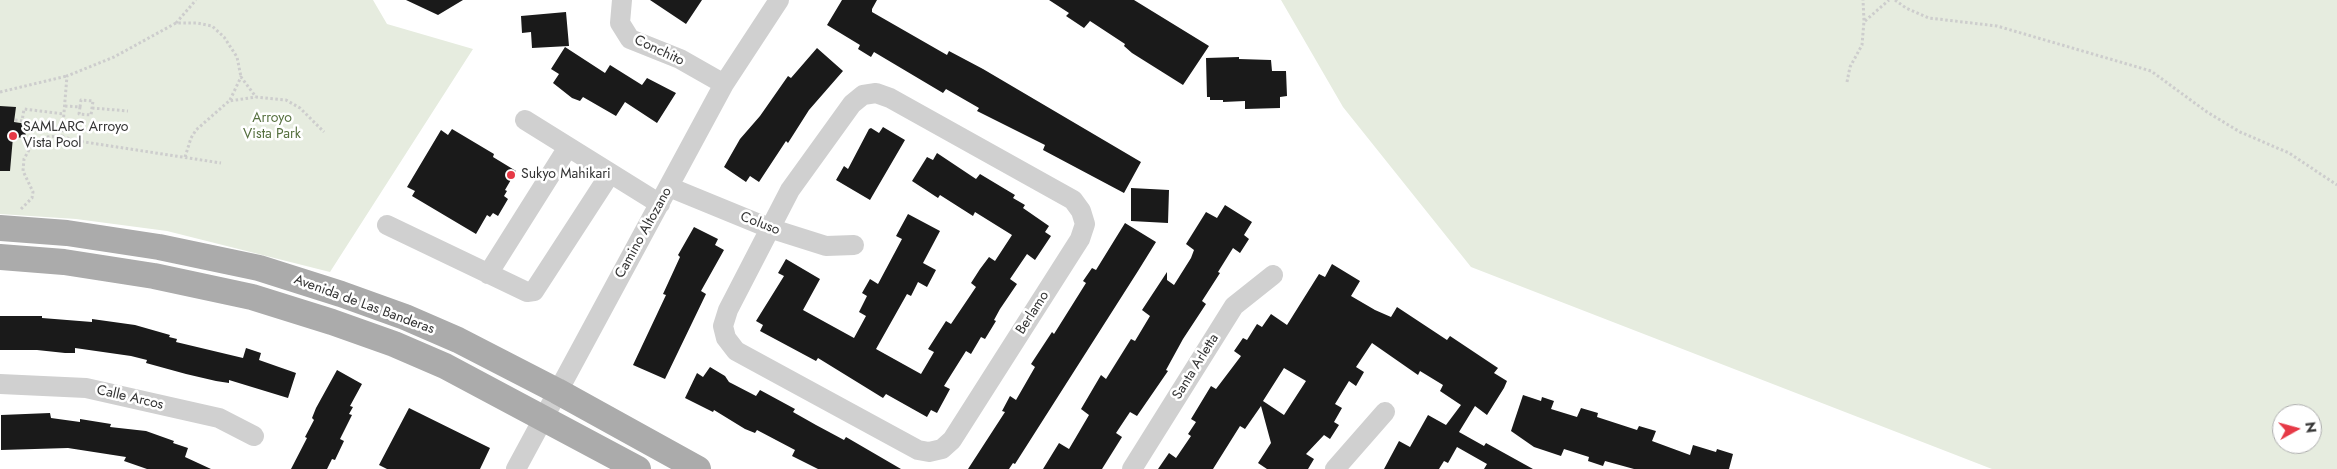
<!DOCTYPE html>
<style>
body{margin:0}
#map{position:relative;width:2337px;height:469px;overflow:hidden;background:#fff;font-family:Jost,sans-serif}
canvas{display:block}
.north{position:absolute;left:2272px;top:404px;width:50px;height:50px;box-sizing:border-box;background:#fff;border:1px solid #adadad;border-radius:50%;rotate:83deg;font-size:14px;font-weight:700;line-height:20px;text-align:center;color:#333}
.north::after{content:'';display:block;margin:auto;width:18px;height:22px;background:#e63946;clip-path:polygon(50% 0,100% 100%,50% 72%,0 100%)}
</style>
<div id="map">
<canvas width="2337" height="469"></canvas>
<div class="north">N</div>
</div>
<script>
const g = document.querySelector('canvas').getContext('2d');
g.lineJoin = 'round';
function paint(path, color) { g.fillStyle = color; g.fill(path, 'evenodd'); }
const toPath = rows => new Path2D(rows.map(r => 'M' + r).join(''));
function stroke(path, color, width, dash) { g.strokeStyle = color; g.lineWidth = width; g.lineCap = dash ? 'butt' : 'round'; g.setLineDash(dash || []); g.stroke(path); }
function drawText(font, color, halo, rows, align = 'center') {
  g.font = font + ' Jost,sans-serif'; g.lineWidth = 5; g.setLineDash([]); g.textBaseline = 'middle'; g.strokeStyle = halo; g.fillStyle = color; for (const [text, x, y, turn = 0] of rows) {
    g.save(); g.translate(x, y); g.rotate((+turn || 0) * Math.PI / 180); g.textAlign = isNaN(turn) ? turn : align; if (halo) g.strokeText(text, 0, 0); g.fillText(text, 0, 0); g.restore();
  }
}
const green = toPath([
 [0,0,373,0,387,24,473,49,330,272,167,231,76,219,0,214],
 [1281,0,2337,0,2337,469,1992,469,1471,267,1343,107],
 [2282,414,2312,414,2312,444,2282,444]
]);
const building = toPath([
 [406,0,463,0,438,15],
 [650,0,702,0,686,24],
 [842,0,877,0,872,9,872,12,947,55,949,51,983,69,1141,162,1124,193,1043,150,1045,145,977,111,979,108,946,89,943,93,874,52,871,57,858,49,860,45,827,25],
 [1049,0,1134,0,1209,46,1183,85,1132,53,1124,46,1125,44,1090,21,1084,28,1066,16,1069,13],
 [566,12,569,46,532,48,531,32,522,33,521,16],
 [565,47,605,73,610,65,642,85,647,78,676,93,657,123,625,102,616,116,583,97,580,101,572,98,553,83,559,74,551,69],
 [817,48,843,71,809,110,788,143,786,141,759,182,750,176,746,182,724,167,740,139,760,116,788,76,791,78],
 [1239,57,1239,59,1271,60,1272,71,1286,71,1287,96,1280,97,1280,108,1245,109,1245,101,1223,102,1223,100,1210,100,1210,97,1207,97,1206,58],
 [0,106,16,107,14,122,27,124,25,138,13,137,10,171,0,171],
 [883,127,905,140,870,200,836,180,844,166,848,169,869,129,871,128,879,133],
 [452,129,494,154,493,157,516,171,505,190,507,191,504,196,508,199,498,216,493,213,490,217,487,215,476,234,412,196,415,191,407,187,441,130,448,135],
 [937,153,976,179,980,174,1015,195,1013,198,1025,205,1023,208,1049,226,1045,232,1051,236,1035,260,1027,254,1010,279,1017,284,1000,309,994,320,996,321,985,339,981,337,971,354,966,351,944,386,950,389,937,413,931,410,927,417,886,394,883,398,818,358,816,361,760,331,763,325,756,321,784,276,778,273,786,259,820,279,803,310,854,338,866,316,859,312,867,296,862,293,870,279,878,284,902,239,896,236,908,214,940,231,923,263,936,270,927,287,918,282,911,296,907,294,876,349,921,374,934,352,928,349,946,321,951,324,976,287,971,283,980,269,989,257,995,261,1012,235,975,212,973,216,940,195,938,198,912,181,927,157,933,160],
 [1131,188,1169,190,1168,223,1131,221],
 [1225,205,1252,222,1244,235,1249,239,1240,253,1233,248,1218,272,1220,273,1202,301,1206,304,1183,339,1166,370,1168,371,1137,416,1130,412,1116,433,1122,437,1102,469,1043,469,1059,443,1069,449,1089,415,1081,409,1101,375,1106,379,1131,339,1135,341,1150,316,1142,310,1167,272,1167,280,1174,285,1191,258,1194,250,1186,244,1206,212,1217,218],
 [1125,223,1156,242,1138,271,1015,464,1013,463,1009,469,968,469,1005,412,1002,411,1010,396,1016,400,1035,367,1031,364,1052,332,1054,334,1086,283,1083,281,1092,268,1096,270],
 [694,227,718,239,715,245,724,250,701,291,706,294,665,379,633,365,666,295,663,294,680,257,678,255],
 [1332,264,1360,281,1351,296,1375,310,1391,317,1397,307,1447,340,1450,336,1498,368,1494,373,1507,381,1504,388,1487,415,1475,406,1459,432,1484,446,1486,443,1533,469,1484,469,1487,464,1457,447,1448,463,1444,461,1439,469,1384,469,1399,441,1410,447,1428,415,1446,425,1461,405,1440,391,1443,385,1420,371,1418,375,1372,343,1356,367,1364,372,1356,386,1349,381,1335,404,1342,408,1334,422,1339,425,1330,439,1324,435,1306,454,1314,459,1308,469,1267,469,1258,463,1271,443,1261,406,1245,429,1240,426,1213,469,1158,469,1169,453,1176,458,1191,436,1188,434,1196,422,1191,419,1211,386,1216,389,1241,356,1234,351,1243,338,1247,340,1257,324,1262,327,1271,314,1287,325,1319,274,1325,277],
 [1284,368,1306,381,1284,415,1263,401],
 [0,316,42,316,42,318,92,322,92,319,135,325,170,335,169,337,177,339,176,342,243,358,246,348,261,353,259,360,296,373,288,398,229,380,229,383,216,381,186,374,146,363,147,360,131,356,75,348,75,353,65,353,37,350,0,350],
 [710,367,725,376,729,382,756,396,760,390,795,409,793,412,816,425,844,440,846,437,901,469,818,469,792,456,795,450,757,430,755,433,745,429,714,410,713,412,685,398,697,373,703,377],
 [337,370,362,384,350,406,353,407,349,414,352,415,340,439,344,441,335,460,332,459,327,469,291,469,307,438,305,437,314,420,312,418,316,408],
 [1523,395,1541,401,1542,397,1554,401,1551,409,1577,417,1581,408,1598,413,1597,417,1637,430,1639,426,1656,431,1652,441,1690,455,1693,445,1716,452,1717,449,1733,454,1729,469,1634,469,1605,461,1603,466,1588,461,1589,457,1564,449,1561,456,1534,447,1511,431],
 [409,408,490,448,480,469,387,469,379,465],
 [50,413,51,418,80,422,80,419,111,424,110,427,146,431,174,441,173,443,188,448,185,457,211,469,147,469,124,461,126,457,68,448,1,450,1,415]
]);
const path = toPath([
 [1895,0,1906,8,1929,18,1997,26,2151,71,2207,112,2240,132,2289,153,2337,185],
 [1865,21,1889,0],
 [176,23,196,0],
 [1847,82,1850,67,1862,45,1864,21,1863,0],
 [0,92,67,76],
 [230,100,241,77,256,97],
 [65,106,80,107,81,100,93,101,91,115,79,114,80,107],
 [92,108,128,111],
 [15,120,22,121,24,109,64,114],
 [62,137,67,76,114,57,176,23,197,23,212,26,224,37,237,57,241,77],
 [185,157,191,138,196,130,229,101,256,97,286,100,300,108,324,132],
 [21,209,32,198,33,192,23,171,24,159,30,148,45,137,60,136,78,141,221,163]
]);
const minor = toPath([
 [622,0,620,23,630,39,680,59,724,84],
 [876,93,890,98,1073,200,1081,211,1085,224,1080,239,952,440,942,449,929,452,918,450,736,351,726,338,723,326,728,310,790,190,852,104,863,95,876,93],
 [525,120,660,204],
 [669,187,769,228,826,246,854,245],
 [387,225,527,292,534,291,610,174],
 [488,274,568,147],
 [0,384,86,388,219,418,254,436],
 [516,469,724,84,779,0],
 [1132,469,1234,306,1273,275],
 [1335,469,1385,412]
]);
const major = toPath([
 [0,228,67,233,159,247,259,268,341,294,405,317,458,340,557,391,698,469],
 [0,257,64,262,154,276,252,297,332,322,394,344,445,366,638,469]
]);
const markers = [
 [13,136,5,"#e63946"],
 [511,175,5,"#e63946"]
];
const streetNames = [
 ["Conchito",659,51,25],
 ["Coluso",760,224,21],
 ["Camino Altozano",644,233,-61],
 ["Avenida de Las Banderas",364,305,20],
 ["Berlamo",1033,313,-57],
 ["Santa Arletta",1196,367,-58],
 ["Calle Arcos",130,398,13]
];
const parkNames = [
 ["Arroyo",272,119],
 ["Vista Park",272,135]
];
const poiNames = [
 ["SAMLARC Arroyo",23,128],
 ["Vista Pool",23,144],
 ["Sukyo Mahikari",521,175]
];
paint(green, '#e6ecdf');
paint(building, '#1a1a1a');
stroke(path, '#cdcdcd', 3, [2.5, 2.5]);
stroke(minor, '#d0d0d0', 20);
stroke(major, '#ababab', 26);
for (const [x, y, r, color] of markers) { const dot = new Path2D(); dot.arc(x, y, r, 0, 2 * Math.PI); g.fillStyle = color; g.fill(dot); stroke(dot, '#fff', 2); }
drawText('14px', '#333', '#fff', streetNames);
drawText('14px', '#56703f', '#fff', parkNames);
drawText('14px', '#333', '#fff', poiNames, 'left');
</script>
